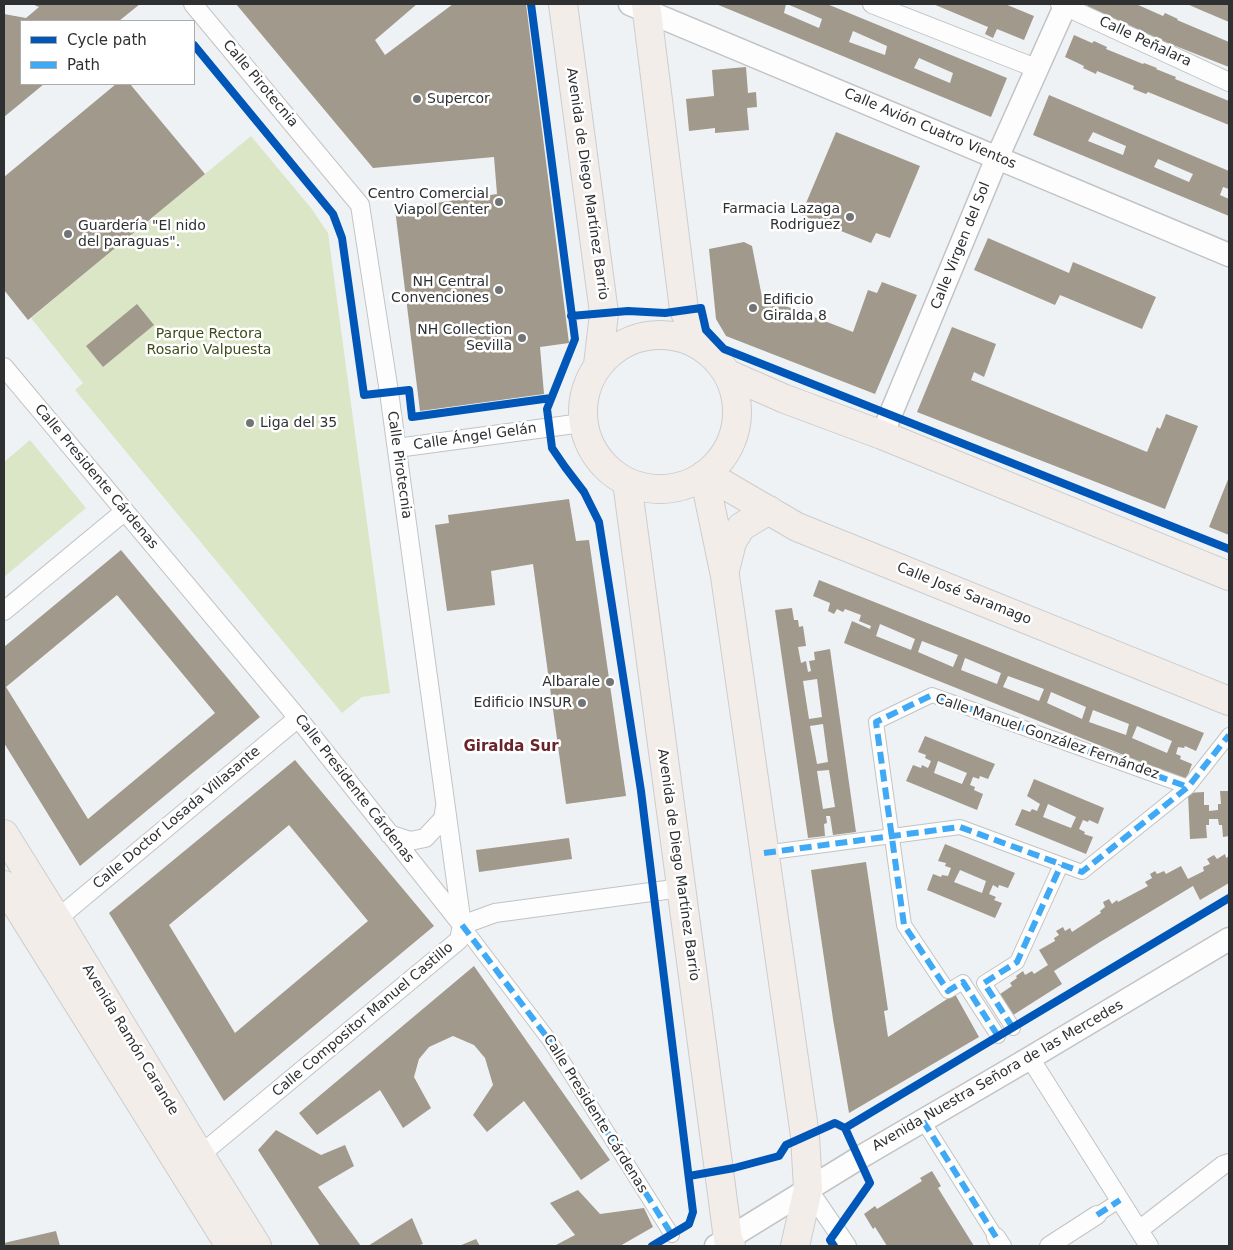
<!DOCTYPE html>
<meta charset="utf-8">
<style>
body{margin:0}
#map{position:relative;width:1233px;height:1250px;overflow:hidden;background:#eff2f4;font-family:"DejaVu Sans",sans-serif}
canvas{display:block}
.frame{position:absolute;inset:0;border:5px solid #2f3032;pointer-events:none}
.legend{position:absolute;left:20px;top:20px;width:175px;height:65px;box-sizing:border-box;background:#fff;border:1px solid #acacad;margin:0;padding:6px 9px;list-style:none;font-size:15px;color:#2f3032}
.legend li{display:flex;align-items:center;gap:10px;height:25px}
.legend b{width:25px;border:1px solid #acacad}
</style>
<div id="map">
<canvas width="1233" height="1250"></canvas>
<div class="frame"></div>
<ul class="legend">
<li><b style="height:6px;background:#0057b8"></b>Cycle path</li>
<li><b style="height:6px;background:#3fa9f5"></b>Path</li>
</ul>
</div>
<script>
const g = document.querySelector('canvas').getContext('2d');
g.lineJoin = 'round';
function paint(path, color) { g.fillStyle = color; g.fill(path, 'evenodd'); }
const toPath = rows => new Path2D(rows.map(r => 'M' + r).join(''));
function stroke(path, color, width, dash) { g.strokeStyle = color; g.lineWidth = width; g.lineCap = dash ? 'butt' : 'round'; g.setLineDash(dash || []); g.stroke(path); }
function drawText(font, color, halo, rows, align = 'center') {
  g.font = font + ' "DejaVu Sans",sans-serif'; g.lineWidth = 5; g.setLineDash([]); g.textBaseline = 'middle'; g.strokeStyle = halo; g.fillStyle = color; for (const [text, x, y, turn = 0] of rows) {
    g.save(); g.translate(x, y); g.rotate((+turn || 0) * Math.PI / 180); g.textAlign = isNaN(turn) ? turn : align; if (halo) g.strokeText(text, 0, 0); g.fillText(text, 0, 0); g.restore();
  }
}
const green = toPath([
 [251,136,311,208,328,233,390,693,362,697,342,713,75,390,83,383,31,318],
 [30,440,86,508,4,577,4,462]
]);
const building = toPath([
 [32,4,140,4,119,21,21,21,21,84,44,84,4,117,4,14,26,18,39,7],
 [236,4,417,4,375,40,385,55,453,4,526,4,569,343,540,347,544,394,420,411,395,209,497,194,494,157,373,168],
 [716,4,786,4,784,13,819,28,822,19,787,4,827,4,1007,78,991,117],
 [853,31,887,46,885,55,849,42],
 [919,58,953,73,950,83,914,68],
 [933,4,1005,4,1034,16,1024,40,997,29,993,38,985,34,988,27],
 [1088,4,1136,4,1163,16,1165,13,1178,19,1177,20,1229,42,1229,67,1168,43,1167,46,1086,9],
 [1187,4,1229,4,1229,22,1203,11],
 [1074,35,1092,43,1094,41,1107,47,1106,49,1143,64,1144,63,1157,68,1156,69,1176,77,1175,79,1229,101,1229,125,1148,92,1146,94,1133,89,1134,86,1097,71,1096,74,1083,68,1084,66,1065,57],
 [746,67,748,93,756,92,757,107,747,108,749,130,715,133,715,128,689,131,686,99,714,96,712,70],
 [116,84,130,84,205,174,28,320,4,290,4,177],
 [1049,95,1229,171,1229,189,1223,187,1220,195,1229,199,1229,216,1033,135],
 [1093,132,1126,146,1123,155,1088,141],
 [1158,159,1193,174,1189,182,1154,167],
 [836,132,920,166,890,238,876,233,871,243,801,215],
 [988,238,1069,273,1073,262,1156,297,1142,329,1060,295,1055,305,974,270],
 [744,242,752,246,762,297,853,332,868,290,877,293,882,282,917,295,875,394,726,336,716,319,709,249],
 [137,304,154,325,103,367,86,346],
 [952,327,996,344,984,377,974,372,971,380,1147,452,1157,427,1160,429,1166,414,1198,426,1165,509,917,412],
 [1229,477,1229,535,1209,527],
 [569,499,576,541,589,540,626,796,566,804,533,564,491,571,495,605,447,611,435,525,449,523,448,515],
 [121,550,260,717,80,866,4,743,4,647],
 [117,595,215,713,88,819,6,687],
 [819,580,1204,733,1196,751,1185,746,1184,748,1178,747,1176,754,1181,756,1180,759,1192,764,1186,780,844,643,852,621,870,629,871,626,859,621,861,615,845,609,843,612,837,609,834,614,828,611,830,603,813,596],
 [880,624,915,639,911,650,876,636],
 [922,641,958,655,953,667,918,652],
 [965,658,1001,673,997,684,961,670],
 [1008,676,1044,689,1039,701,1003,687],
 [1051,692,1086,707,1082,719,1047,703],
 [1093,710,1129,724,1126,735,1089,722],
 [1137,726,1172,741,1167,753,1132,738],
 [792,608,794,620,798,620,799,627,803,626,806,646,798,647,801,663,806,661,808,672,811,671,809,661,815,660,814,652,830,649,856,832,833,835,830,816,826,816,827,823,824,824,825,836,808,838,775,610],
 [817,679,822,717,809,719,803,681],
 [823,724,828,762,817,764,810,726],
 [829,770,835,807,823,809,817,771],
 [925,736,995,764,988,779,980,776,979,779,973,777,970,785,975,787,974,790,983,794,977,810,906,781,913,765,921,768,922,765,928,768,931,761,925,758,926,755,918,752],
 [938,761,967,773,962,784,934,773],
 [295,760,434,926,224,1101,109,913],
 [289,825,368,921,235,1033,169,925],
 [1034,779,1104,808,1098,824,1089,820,1088,822,1083,820,1079,829,1085,832,1084,834,1093,837,1086,854,1015,825,1022,809,1030,812,1032,809,1037,811,1040,804,1027,796],
 [1048,804,1076,817,1071,828,1043,817],
 [1220,791,1229,791,1229,836,1223,837,1222,825,1219,825,1218,819,1209,819,1209,825,1206,825,1207,838,1190,839,1188,793,1204,792,1204,805,1209,805,1209,811,1218,810,1218,804,1221,804],
 [569,838,572,859,479,872,476,850],
 [945,844,1015,873,1008,888,999,885,998,888,993,885,989,894,996,897,994,900,1002,903,995,918,927,890,933,874,941,877,942,875,948,876,951,868,945,866,946,863,938,861],
 [960,870,986,881,982,893,954,882],
 [1225,854,1226,858,1229,856,1229,883,1200,900,1193,886,1100,942,1054,971,1062,984,1010,1017,997,996,1012,986,1010,983,1017,978,1016,976,1023,971,1025,975,1032,971,1034,974,1048,965,1039,950,1055,941,1054,938,1059,935,1056,931,1063,927,1065,931,1070,928,1072,932,1101,913,1100,911,1105,907,1103,902,1109,899,1112,904,1117,900,1118,902,1148,886,1145,882,1152,878,1150,874,1155,871,1157,874,1164,871,1166,874,1181,866,1188,879,1204,871,1203,867,1210,864,1207,859,1214,855,1217,859],
 [866,862,888,1010,884,1011,888,1037,955,994,979,1037,849,1113,833,1019,811,870],
 [474,966,610,1160,581,1180,524,1101,487,1132,473,1115,493,1085,485,1058,474,1045,453,1036,429,1047,419,1059,414,1077,431,1108,403,1128,380,1090,317,1135,299,1113],
 [276,1130,321,1155,345,1145,354,1166,318,1187,361,1246,320,1246,258,1150],
 [932,1171,941,1186,938,1188,974,1246,887,1246,875,1227,873,1229,864,1214,875,1206,877,1209,922,1181,920,1178],
 [578,1190,600,1214,644,1208,653,1227,620,1246,554,1246,575,1235,550,1203],
 [412,1218,423,1244,417,1246,368,1246],
 [56,1231,60,1246,4,1246,4,1243],
 [476,1239,480,1246,459,1246]
]);
const pedestrian = toPath([
 [764,853,960,827,1082,872,1188,787,1229,735],
 [462,925,550,1041,672,1235],
 [1013,1028,984,983,1017,962,1061,865],
 [998,1036,963,982,948,991,904,925,876,722,932,695,1188,787],
 [923,1121,996,1237],
 [1097,1215,1120,1200]
]);
const minor = toPath([
 [193,4,360,205,389,392,462,925,459,940,200,1155],
 [872,4,1038,69],
 [1060,4,1229,82],
 [4,367,298,718,462,925],
 [397,448,582,423],
 [4,611,125,511],
 [389,834,410,841,425,838,443,819,445,807],
 [57,919,298,718],
 [462,925,495,913,681,888],
 [1030,1058,1149,1246],
 [808,1189,847,1246],
 [1139,1230,1223,1165,1229,1163],
 [996,1237,1002,1246],
 [1049,1246,1097,1215]
]);
const tertiary = toPath([
 [630,4,1229,255],
 [882,435,997,158,1066,4],
 [716,1246,859,1158,1030,1058,1229,939]
]);
const primary = toPath([
 [563,4,604,313,598,365],
 [646,4,684,310,699,345],
 '583 412a77 77 0 1 1 154 0a77 77 0 1 1-154 0Z',
 [728,374,785,399,882,435,1229,576],
 [706,474,797,527,1229,701],
 [704,475,725,576,805,1136,808,1189,795,1246],
 [627,482,719,1171,728,1239,731,1246],
 [725,570,732,542,741,527,769,510],
 [4,834,57,919,200,1155,257,1246],
 [4,885,230,1246]
]);
const quiet = toPath([
 [764,853,960,827,1082,872,1188,787,1229,735],
 [462,925,550,1041,672,1235],
 [1013,1028,984,983,1017,962,1061,865],
 [998,1036,963,982,948,991,904,925,876,722,932,695,1188,787],
 [923,1121,996,1237],
 [1097,1215,1120,1200]
]);
const cycleway = toPath([
 [531,4,575,339,547,409,552,448,565,467,584,492,599,522,641,791,693,1212,689,1224,652,1246],
 [194,45,333,214,342,238,364,395,409,390,412,417,551,398],
 [571,316,628,311,665,313,701,308,706,330,724,349,1229,549],
 [689,1176,734,1168,779,1156,786,1145,835,1123,845,1128,1229,898],
 [834,1246,830,1240,870,1183,845,1128]
]);
const markers = [
 [417,99,5,"#727476"],
 [499,202,5,"#727476"],
 [850,217,5,"#727476"],
 [68,234,5,"#727476"],
 [499,290,5,"#727476"],
 [753,308,5,"#727476"],
 [522,338,5,"#727476"],
 [250,423,5,"#727476"],
 [610,682,5,"#727476"],
 [582,703,5,"#727476"]
];
const streetNames = [
 ["Calle Peñalara",1145,42,25],
 ["Calle Pirotecnia",260,84,50],
 ["Calle Avión Cuatro Vientos",930,129,23],
 ["Avenida de Diego Martínez Barrio",587,184,82],
 ["Calle Virgen del Sol",961,246,-68],
 ["Calle Ángel Gelán",475,437,-8],
 ["Calle Pirotecnia",399,465,82],
 ["Calle Presidente Cárdenas",96,477,50],
 ["Calle José Saramago",964,594,22],
 ["Calle Manuel González Fernández",1047,737,19],
 ["Calle Presidente Cárdenas",354,789,52],
 ["Calle Doctor Losada Villasante",177,818,-40],
 ["Avenida de Diego Martínez Barrio",678,865,82],
 ["Calle Compositor Manuel Castillo",363,1020,-40],
 ["Avenida Ramón Carande",130,1040,59],
 ["Avenida Nuestra Señora de las Mercedes",998,1076,-30],
 ["Calle Presidente Cárdenas",595,1114,58]
];
const poiNames = [
 ["Supercor",427,99,"left"],
 ["Centro Comercial",489,194],
 ["Viapol Center",489,210],
 ["Farmacia Lazaga",840,209],
 ["Rodriguez",840,225],
 ["Guardería \"El nido",78,226,"left"],
 ["del paraguas\".",78,242,"left"],
 ["NH Central",489,282],
 ["Convenciones",489,298],
 ["Edificio",763,300,"left"],
 ["Giralda 8",763,316,"left"],
 ["NH Collection",512,330],
 ["Sevilla",512,346],
 ["Liga del 35",260,423,"left"],
 ["Albarale",600,682],
 ["Edificio INSUR",572,703]
];
const parkNames = [
 ["Parque Rectora",209,334],
 ["Rosario Valpuesta",209,350]
];
const neighbourhoodNames = [
 ["Giralda Sur",511,747]
];
paint(green, '#dae6c6');
paint(building, '#a0998c');
stroke(pedestrian, '#c1c3c4', 16);
stroke(minor, '#c1c3c4', 20);
stroke(tertiary, '#c1c3c4', 25);
stroke(primary, '#cccdce', 30);
stroke(pedestrian, '#fdfdfd', 14);
stroke(minor, '#fdfdfd', 18);
stroke(tertiary, '#fdfdfd', 22);
stroke(primary, '#f3edea', 28);
stroke(quiet, '#3fa9f5', 6, [12, 6]);
stroke(cycleway, '#0057b8', 8);
for (const [x, y, r, color] of markers) { const dot = new Path2D(); dot.arc(x, y, r, 0, 2 * Math.PI); g.fillStyle = color; g.fill(dot); stroke(dot, '#fff', 2); }
drawText('14px', '#2f3032', '#fff', streetNames);
drawText('14px', '#2f3032', '#fff', poiNames, 'right');
drawText('14px', '#3c4b17', '#fff', parkNames);
drawText('bold 15px', '#6a242b', '#fff', neighbourhoodNames);
</script>
